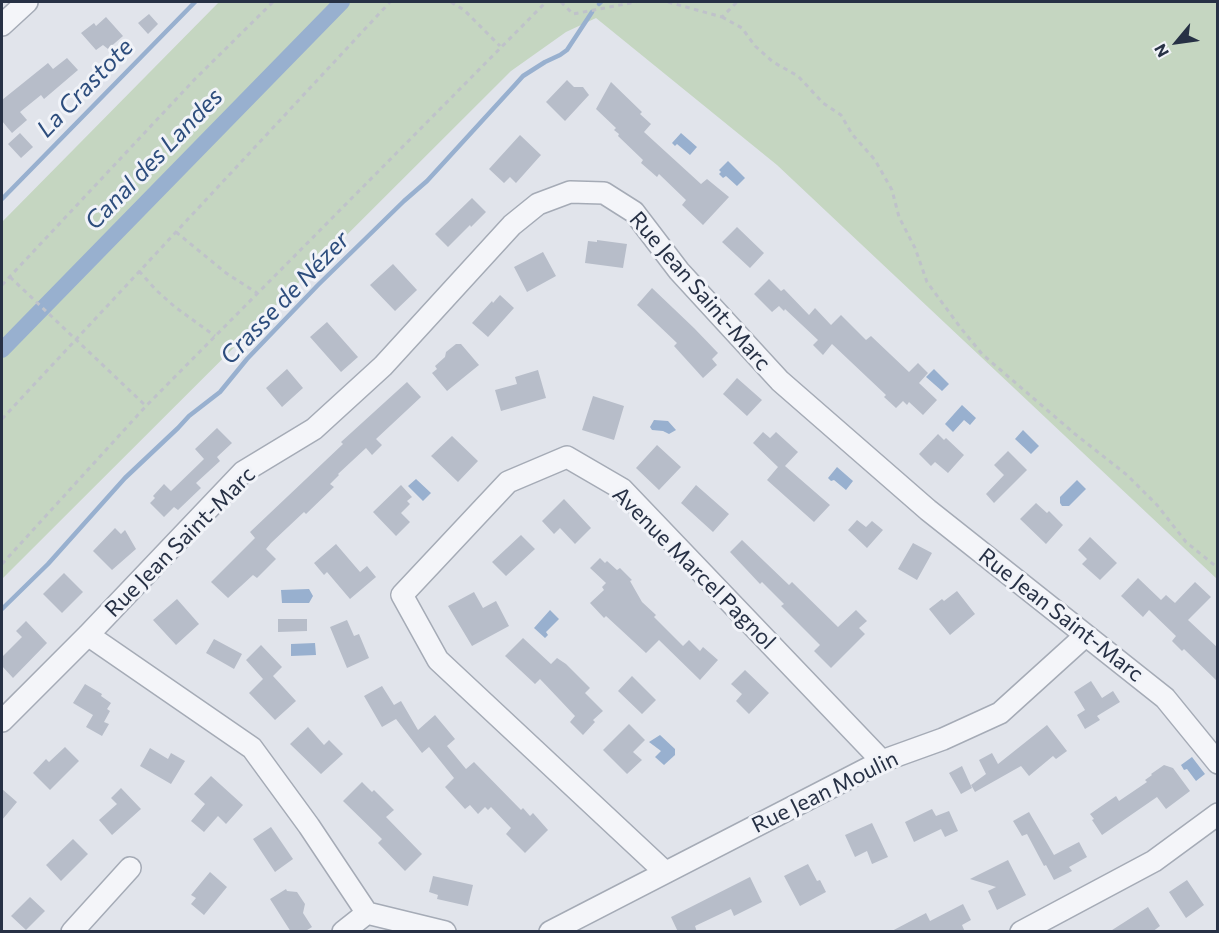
<!DOCTYPE html>
<meta charset="utf-8">
<style>
body{margin:0}
#map{position:relative;width:1219px;height:933px;overflow:hidden;background:#e1e4eb;font-family:Commissioner,sans-serif}
canvas{display:block}
.frame{position:absolute;inset:0;border:3px solid #273145;pointer-events:none}
.north{position:absolute;left:1147px;top:12px;width:60px;height:60px;-webkit-text-stroke:4px #f1f3f8;paint-order:stroke;rotate:241deg;font-size:16px;font-weight:700;line-height:24px;text-align:center;color:#273145}
.north::after{content:'';display:block;margin:auto;width:21px;height:27px;background:#273145;clip-path:polygon(50% 0,100% 100%,50% 72%,0 100%)}
</style>
<div id="map">
<canvas width="1219" height="933"></canvas>
<div class="frame"></div>
<div class="north">N</div>
</div>
<script>
const g = document.querySelector('canvas').getContext('2d');
g.lineJoin = 'round';
function paint(path, color) { g.fillStyle = color; g.fill(path, 'evenodd'); }
const toPath = rows => new Path2D(rows.map(r => 'M' + r).join(''));
function stroke(path, color, width, dash) { g.strokeStyle = color; g.lineWidth = width; g.lineCap = dash ? 'butt' : 'round'; g.setLineDash(dash || []); g.stroke(path); }
function drawText(font, color, halo, rows, align = 'center') {
  g.font = font + ' Commissioner,sans-serif'; g.lineWidth = 6; g.setLineDash([]); g.textBaseline = 'middle'; g.strokeStyle = halo; g.fillStyle = color; for (const [text, x, y, turn = 0] of rows) {
    g.save(); g.translate(x, y); g.rotate((+turn || 0) * Math.PI / 180); g.textAlign = isNaN(turn) ? turn : align; if (halo) g.strokeText(text, 0, 0); g.fillText(text, 0, 0); g.restore();
  }
}
const green = toPath([
 [219,2,1217,2,1217,579,777,165,596,18,566,32,511,71,2,579,2,222]
]);
const water = toPath([
 [681,133,697,147,690,155,677,144,675,146,672,143],
 [728,161,745,178,737,186,726,176,723,178,719,174,721,172,719,170],
 [934,369,949,384,942,391,926,377],
 [962,405,976,418,970,425,964,420,953,432,945,424],
 [654,420,668,421,676,430,669,434,663,431,652,430,650,427],
 [1023,430,1039,446,1031,454,1015,439],
 [837,467,853,481,846,490,834,480,831,481,828,478],
 [416,479,431,493,423,501,408,486],
 [1077,480,1086,489,1069,506,1062,506,1060,503,1060,497],
 [309,589,313,596,309,603,282,603,281,590],
 [550,610,559,619,546,632,548,635,545,638,534,628],
 [315,643,316,655,291,656,291,644],
 [660,735,675,749,675,755,664,765,655,757,661,751,649,742],
 [1192,757,1205,774,1196,781,1187,769,1184,770,1181,765]
]);
const stream = toPath([
 [599,4,601,2],
 [2,199,195,2],
 [2,609,48,564,125,478,178,428,189,416,220,392,247,359,318,285,404,201,427,181,514,86,523,76,545,62,560,55,567,50,592,12]
]);
const canal = toPath([
 [2,350,342,2]
]);
const building = toPath([
 [149,14,158,24,148,34,138,23],
 [106,17,123,36,108,49,103,45,96,50,81,33,94,23,96,26],
 [67,58,78,70,44,99,41,95,20,112,27,120,12,133,2,121,2,100,48,63,53,69],
 [567,80,574,87,583,87,589,95,565,121,546,102],
 [611,82,642,112,640,114,651,124,644,132,701,184,707,179,729,197,703,225,682,205,686,200,659,174,657,177,641,163,643,160,618,136,619,134,614,130,616,128,596,109],
 [20,133,33,147,21,158,8,144],
 [520,135,541,155,516,183,510,177,504,183,489,169],
 [472,198,486,212,471,227,470,225,448,247,435,234],
 [737,227,764,253,750,268,722,242],
 [597,240,627,244,623,268,585,263,588,241,597,242],
 [543,252,556,276,527,292,514,267],
 [393,264,417,290,395,311,370,285],
 [769,279,781,291,784,289,809,315,815,308,831,325,841,315,866,340,871,336,909,372,918,363,928,373,919,383,937,400,923,415,909,402,907,405,903,401,896,408,884,397,886,395,832,344,823,355,813,345,818,340,785,309,784,311,779,306,772,312,754,294],
 [652,288,694,328,718,353,712,359,717,365,703,378,674,346,677,343,637,305],
 [500,295,514,308,488,337,472,323,492,301,493,303],
 [327,322,358,357,341,372,310,337],
 [456,344,461,344,479,365,447,391,432,373,437,369,435,366,445,357,446,352],
 [287,369,303,388,282,407,266,388],
 [538,370,546,398,501,411,495,390,517,384,515,377],
 [737,378,762,400,747,416,723,394],
 [407,382,421,397,376,439,382,445,372,455,366,448,338,474,339,475,330,484,334,487,306,514,304,512,271,543,266,549,276,559,257,578,253,575,228,598,211,582,255,538,250,532,343,444,341,442],
 [593,396,624,406,614,440,582,430],
 [217,428,232,443,217,457,220,461,196,483,201,488,178,510,174,507,164,517,150,503,155,498,153,496,164,484,171,491,204,459,195,449],
 [763,432,770,438,776,432,798,452,785,466,830,505,814,522,767,480,778,467,753,443],
 [938,434,944,440,946,438,964,455,948,473,935,462,931,466,919,454],
 [452,436,478,461,458,482,431,456],
 [657,445,681,467,659,490,636,468],
 [1008,451,1027,470,994,503,986,494,1004,475,994,465],
 [401,485,412,497,407,501,410,504,401,513,410,522,396,536,373,512],
 [696,485,729,514,713,532,681,503],
 [564,499,591,528,575,544,560,528,554,534,542,521],
 [1036,503,1047,513,1049,511,1063,525,1046,544,1020,519],
 [857,520,866,527,872,521,883,530,867,548,848,530],
 [115,528,121,534,125,530,136,549,112,570,93,551],
 [521,535,535,549,506,576,492,562],
 [1090,537,1117,563,1100,580,1082,564,1087,559,1078,550],
 [742,540,789,585,792,582,838,627,856,610,867,621,859,628,865,634,831,668,814,651,820,645,781,606,784,604,762,582,760,584,730,552],
 [913,543,932,553,917,580,898,569],
 [336,544,360,572,367,566,376,577,350,599,327,572,324,575,314,563],
 [600,558,605,563,607,561,617,570,620,568,632,580,630,581,642,602,656,615,654,617,683,646,689,640,700,651,703,647,718,660,700,680,659,640,646,653,606,616,604,618,590,603,604,590,602,587,606,583,590,568],
 [64,573,83,592,62,613,43,594],
 [1138,578,1161,600,1166,595,1175,603,1195,582,1211,597,1188,620,1218,648,1218,682,1184,649,1182,651,1172,641,1176,636,1149,610,1143,617,1121,596],
 [957,591,975,614,950,635,929,609,942,599,944,601],
 [474,592,483,608,496,601,509,626,472,646,448,606],
 [177,599,199,624,176,645,153,620],
 [278,619,307,619,307,631,278,632],
 [347,620,354,636,359,634,369,658,347,668,330,627],
 [26,621,47,643,13,678,2,666,2,657,22,637,16,631],
 [523,638,551,664,557,658,566,664,590,688,585,693,603,711,593,720,595,722,583,735,570,722,575,716,559,699,540,679,535,684,505,656],
 [214,639,242,654,234,669,206,653],
 [261,645,282,667,273,676,296,701,275,720,249,693,263,679,246,660],
 [745,670,769,693,749,714,736,701,742,694,731,684],
 [632,676,656,700,642,714,618,691],
 [1091,681,1102,698,1113,691,1120,702,1097,716,1100,720,1085,729,1077,715,1085,710,1074,692],
 [85,684,102,694,101,696,111,703,107,709,110,711,104,722,109,724,102,736,86,727,93,715,73,703],
 [382,686,394,705,401,701,418,730,435,715,455,739,447,746,466,769,474,762,521,810,523,808,530,816,533,813,548,830,525,853,506,834,511,828,491,807,488,810,485,807,478,814,470,805,465,809,445,787,454,778,429,747,422,753,396,719,382,727,364,696],
 [629,724,645,740,633,752,642,760,627,774,603,750],
 [1047,725,1067,751,1056,759,1053,756,1029,776,1021,766,975,792,971,785,986,774,979,760,992,753,998,764],
 [308,727,324,745,329,740,343,754,321,774,290,744],
 [65,747,79,761,50,790,33,773,46,759,49,762],
 [150,748,168,759,171,753,185,761,171,784,140,766],
 [1164,765,1173,768,1190,791,1166,809,1157,797,1102,835,1092,820,1094,819,1090,814,1116,796,1119,801,1147,782,1145,780,1152,775,1151,774],
 [962,766,972,788,961,794,949,773],
 [211,776,243,805,226,824,218,816,204,832,191,821,205,804,194,794],
 [362,782,372,792,374,790,394,810,386,817,422,854,405,871,378,843,382,839,343,801],
 [121,788,141,809,112,835,99,820,117,804,111,798],
 [2,789,17,802,2,820],
 [932,809,936,816,949,811,958,831,945,837,941,829,914,842,905,822],
 [1029,812,1054,855,1079,842,1087,857,1069,867,1072,871,1054,880,1046,865,1044,866,1027,834,1022,836,1013,821],
 [872,823,888,857,872,864,867,851,855,857,845,835],
 [271,827,293,859,275,872,253,839],
 [73,839,88,854,61,881,46,865],
 [1008,860,1026,895,997,910,988,891,996,887,970,879],
 [808,864,817,881,820,880,826,892,800,906,784,876],
 [210,872,227,887,204,915,191,904,196,898,191,895],
 [433,876,473,885,468,906,437,899,438,895,429,892],
 [750,877,762,902,734,916,731,909,695,926,697,932,678,932,671,917],
 [1187,880,1204,905,1186,918,1169,892],
 [286,889,287,891,297,892,305,904,303,913,312,927,304,932,291,932,270,899],
 [30,897,45,911,26,930,11,916],
 [963,904,971,920,962,925,965,932,890,932,926,913,930,921],
 [1148,907,1160,926,1152,932,1109,932]
]);
const path = toPath([
 [451,2,464,10,500,46],
 [561,2,573,14,636,2],
 [668,2,722,17,737,2],
 [722,17,742,28,755,46,773,62,798,76,823,103,841,115,852,134,875,160,892,190,899,217,915,248,927,282,960,327,982,354,1075,434,1127,475,1157,505,1186,542,1218,568],
 [176,232,226,273,257,293],
 [139,271,156,290,175,307,215,336],
 [10,277,146,406],
 [2,285,195,79,273,2],
 [2,419,390,2],
 [2,564,146,406,546,2]
]);
const minor = toPath([
 [2,25,27,2],
 [88,635,252,748,309,826,367,913],
 [2,721,88,635,243,472,314,429,383,366,512,225,538,204,570,192,604,193,634,212,679,271,780,381,928,510,1165,698,1218,763],
 [665,872,438,660,402,595,508,482,567,457,622,489,882,761],
 [72,932,130,868],
 [343,932,367,913,445,932],
 [550,932,882,761,943,739,1000,713,1085,636],
 [1021,932,1154,861,1218,814]
]);
const streetNames = [
 ["Rue Jean Saint-Marc",700,291,49],
 ["Rue Jean Saint-Marc",180,542,-45],
 ["Avenue Marcel Pagnol",694,568,45],
 ["Rue Jean Saint-Marc",1061,615,38],
 ["Rue Jean Moulin",825,792,-26]
];
const waterNames = [
 ["La Crastote",85,88,-46],
 ["Canal des Landes",154,159,-46],
 ["Crasse de Nézer",285,298,-46]
];
paint(green, '#c5d6c1');
paint(water, '#98b0cf');
stroke(stream, '#98b0cf', 4.5);
stroke(canal, '#98b0cf', 16);
paint(building, '#b7bdc9');
stroke(minor, '#a5abb6', 24);
stroke(path, '#bfc2ca', 3, [4.5, 4.5]);
stroke(minor, '#f4f5f9', 21);
drawText('22px', '#273145', '#f1f3f8', streetNames);
drawText('italic 24px', '#2d4d7d', '#f1f3f8', waterNames);
</script>
